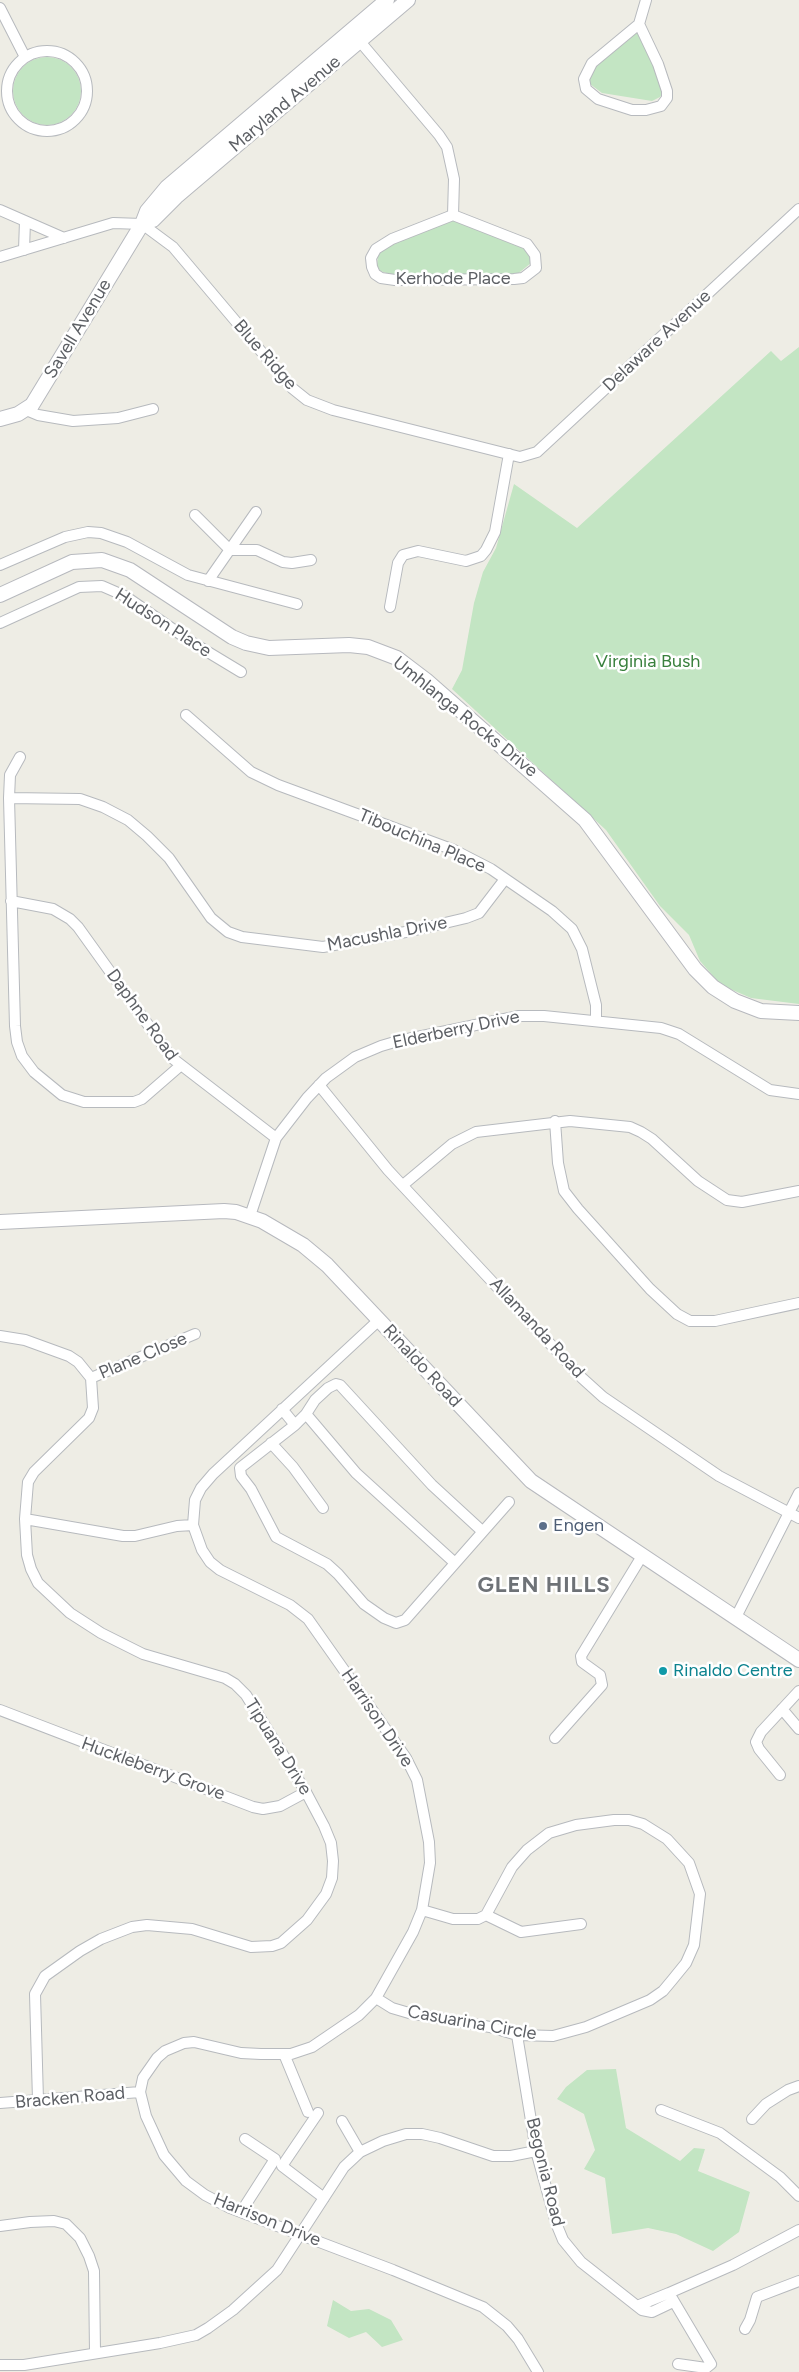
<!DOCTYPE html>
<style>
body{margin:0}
canvas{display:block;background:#eeede5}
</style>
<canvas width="799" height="2372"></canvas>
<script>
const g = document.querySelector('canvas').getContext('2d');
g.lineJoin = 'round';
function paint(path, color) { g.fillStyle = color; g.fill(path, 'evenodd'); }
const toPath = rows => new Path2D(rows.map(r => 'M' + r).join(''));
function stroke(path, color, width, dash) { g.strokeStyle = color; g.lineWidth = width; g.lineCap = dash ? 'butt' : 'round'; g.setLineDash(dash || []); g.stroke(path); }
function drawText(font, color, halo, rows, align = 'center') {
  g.font = font + ' Figtree,sans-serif'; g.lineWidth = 5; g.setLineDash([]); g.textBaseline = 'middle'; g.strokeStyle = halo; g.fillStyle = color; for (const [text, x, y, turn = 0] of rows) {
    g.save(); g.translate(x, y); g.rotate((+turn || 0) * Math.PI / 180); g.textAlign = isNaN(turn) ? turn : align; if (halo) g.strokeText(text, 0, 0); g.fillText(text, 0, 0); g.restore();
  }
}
const green = toPath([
 [629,31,643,31,664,91,660,97,652,101,602,93,590,84,586,71],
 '13 91a34 34 0 1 1 68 0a34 34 0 1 1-68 0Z',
 [453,219,522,245,529,254,531,263,515,276,393,275,380,271,377,265,378,256,384,246],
 [799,347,799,1004,751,998,721,985,700,961,689,935,660,906,606,830,452,689,462,670,474,603,483,572,496,548,514,484,577,528,771,351,781,361],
 [616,2069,626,2128,680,2161,694,2148,705,2149,698,2171,750,2192,739,2232,713,2251,676,2234,648,2228,612,2234,605,2178,584,2169,595,2150,584,2114,557,2099,566,2087,587,2070],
 [333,2300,351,2311,369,2309,391,2320,403,2340,382,2347,366,2332,349,2338,327,2326]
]);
const street = toPath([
 [0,8,25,57],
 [639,24,658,64,667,91,667,98,661,106,646,110,632,110,598,99,586,89,584,79,592,63,639,24,646,0],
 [357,38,439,135,447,147,454,179,453,215],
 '7 91a40 40 0 1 1 80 0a40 40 0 1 1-80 0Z',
 [0,210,64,238],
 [453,215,527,244,535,255,536,268,523,278,514,279,395,280,381,278,375,274,372,267,371,258,376,249,392,239,453,215],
 [24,250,25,221],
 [0,257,113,223,142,224,173,247,292,388,307,400,333,410,520,457,537,452,799,209],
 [26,410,38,415,73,421,118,418,153,409],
 [195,515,230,550,257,550,283,562,292,563,311,560],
 [0,565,65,537,88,532,101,533,127,542,188,575,297,604],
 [208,581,256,512],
 [390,607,398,563,403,555,418,551,466,561,481,556,486,550,495,532,509,454],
 [0,623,79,587,102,586,125,596,193,643,241,672],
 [186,715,251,772,278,785,454,850,491,869,552,911,572,929,582,949,596,1005,596,1020],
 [20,757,10,775,9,798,15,1026,17,1042,22,1056,34,1072,62,1095,84,1102,134,1102,142,1099,180,1066],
 [9,798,80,799,103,807,128,820,147,836,169,858,211,918,228,932,242,937,323,947,411,931,466,918,479,913,505,879],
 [11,901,53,909,70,919,78,927,172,1058,276,1138],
 [319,1085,388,1170,582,1378,603,1397,719,1476,799,1518],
 [555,1121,558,1163,564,1191,578,1209,650,1289,677,1314,690,1321,715,1321,799,1303],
 [403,1185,452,1144,476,1132,570,1121,630,1127,641,1132,652,1139,698,1181,727,1200,742,1202,799,1191],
 [250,1216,276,1138,307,1098,326,1078,355,1057,381,1046,398,1041,519,1016,544,1016,661,1028,679,1034,770,1090,799,1094],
 [379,1320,213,1474,201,1488,195,1500,193,1525,202,1550,210,1562,220,1570,290,1605,308,1619,406,1758,417,1780,429,1842,430,1863,422,1910,413,1932,376,1998,359,2015,312,2047,291,2054,261,2054,241,2053,194,2042,184,2043,165,2051,157,2058,143,2078,140,2092,146,2116,164,2155,186,2181,205,2195,230,2208,393,2270,483,2307,507,2326,518,2339,538,2372],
 [0,1336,25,1340,69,1356,78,1362,91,1378,93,1408,89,1418,34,1472,28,1482,25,1519,27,1555,31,1569,38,1583,70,1613,101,1633,143,1654,225,1678,235,1684,246,1695,306,1792,324,1826,331,1843,333,1861,332,1878,326,1894,307,1920,281,1943,272,1946,251,1947,192,1929,147,1925,132,1927,101,1939,80,1951,45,1976,35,1994,38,2100],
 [91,1378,195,1334],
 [282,1409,295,1425],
 [306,1414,356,1473,455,1563],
 [271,1443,293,1467,323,1508],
 [25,1519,123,1536,135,1536,177,1526,193,1525],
 [482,1531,432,1485,340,1385,336,1384,328,1388,315,1400,306,1414,295,1425,240,1468,241,1476,251,1489,276,1537,327,1564,338,1574,364,1604,384,1618,396,1623,405,1620,509,1502],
 [736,1617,799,1493],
 [782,1709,799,1729],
 [0,1710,253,1807,263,1809,280,1806,306,1792],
 [555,1738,602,1685,600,1675,582,1662,581,1656,642,1556],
 [780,1775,759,1749,756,1742,761,1732,799,1691],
 [486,1915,521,1932,581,1924],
 [376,1998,392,2008,409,2013,490,2027,517,2035,553,2036,586,2027,650,2000,663,1991,673,1979,686,1963,694,1945,700,1894,689,1863,667,1839,643,1824,629,1820,614,1820,576,1825,549,1833,527,1850,512,1867,486,1915,478,1919,453,1919,422,1910],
 [517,2035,536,2151,556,2223,563,2240,581,2262,642,2310,652,2312,673,2302],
 [284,2054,308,2112],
 [0,2103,140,2092],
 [661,2110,720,2133,780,2177,799,2196],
 [318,2113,282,2166,324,2198],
 [752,2119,766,2104,788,2090,799,2086],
 [342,2121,360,2152],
 [241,2212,275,2159,245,2139],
 [0,2226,30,2222,54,2221,66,2224,80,2238,89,2256,94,2271,95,2353],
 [637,2306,669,2293],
 [745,2329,750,2320,757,2297,799,2281],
 [678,2364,706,2368,711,2364,669,2293,733,2265,799,2230],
 [0,2365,24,2365,160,2343,196,2335,208,2328,233,2310,277,2270,344,2167,360,2152,383,2141,406,2134,422,2134,440,2138,493,2156,511,2156,536,2151]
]);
const secondary = toPath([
 [142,224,153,220,176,197,408,0],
 [0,419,18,414,32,405,142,224,147,211,167,187,387,0],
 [0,595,72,562,102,560,130,570,232,637,246,643,269,648,349,645,368,647,397,658,426,680,585,820,695,969,713,987,735,1001,761,1011,799,1013],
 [0,1222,224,1211,236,1212,262,1221,303,1245,327,1265,531,1481,799,1660]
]);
const markers = [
 [543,1526,5,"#5c6f8a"],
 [663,1671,5,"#0f9aa8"]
];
const streetNames = [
 ["Maryland Avenue",285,104,-40],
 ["Kerhode Place",453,279],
 ["Savell Avenue",78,329,-59],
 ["Delaware Avenue",657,341,-43],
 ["Blue Ridge",265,355,49],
 ["Hudson Place",163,623,33],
 ["Umhlanga Rocks Drive",465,717,39],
 ["Tibouchina Place",422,841,23],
 ["Macushla Drive",387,934,-11],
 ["Daphne Road",142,1015,54],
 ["Elderberry Drive",456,1030,-12],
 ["Allamanda Road",537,1328,47],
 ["Plane Close",143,1356,-23],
 ["Rinaldo Road",422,1366,47],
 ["Harrison Drive",377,1718,56],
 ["Tipuana Drive",278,1747,58],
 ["Huckleberry Grove",153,1769,20],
 ["Casuarina Circle",472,2023,10],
 ["Bracken Road",70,2098,-5],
 ["Begonia Road",545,2172,76],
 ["Harrison Drive",267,2220,22]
];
const parkNames = [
 ["Virginia Bush",648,662]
];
const serviceNames = [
 ["Engen",553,1526]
];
const cultureNames = [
 ["Rinaldo Centre",673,1671]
];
const districtNames = [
 ["GLEN HILLS",544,1586]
];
paint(green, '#c3e5c3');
stroke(street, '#b7babe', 12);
stroke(secondary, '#b7b9be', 16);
stroke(street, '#fff', 10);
stroke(secondary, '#fff', 14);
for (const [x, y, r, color] of markers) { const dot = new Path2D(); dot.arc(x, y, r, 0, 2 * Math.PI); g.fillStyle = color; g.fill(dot); stroke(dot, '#fff', 2); }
drawText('18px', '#5d6065', '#fff', streetNames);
drawText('18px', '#39803d', '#fff', parkNames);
drawText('18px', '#4e5e75', '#fff', serviceNames, 'left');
drawText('18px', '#0d838f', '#fff', cultureNames, 'left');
g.letterSpacing = '1px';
drawText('bold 22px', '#6e7277', '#fff', districtNames);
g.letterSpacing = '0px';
</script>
